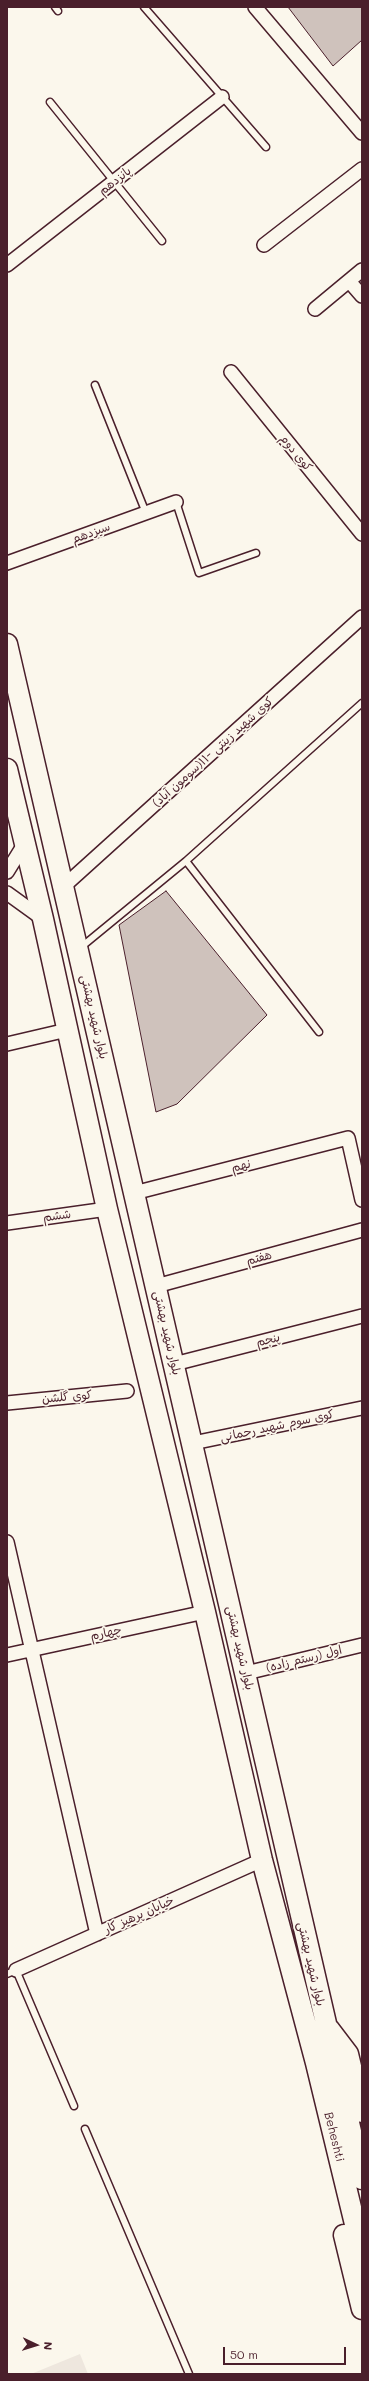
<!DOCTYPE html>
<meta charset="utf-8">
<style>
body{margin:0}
#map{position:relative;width:369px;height:2381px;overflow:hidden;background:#fbf7ec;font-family:Mali,sans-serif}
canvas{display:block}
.frame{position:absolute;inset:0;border:8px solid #4a1f2b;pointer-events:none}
.north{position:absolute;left:16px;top:2325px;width:40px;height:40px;-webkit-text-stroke:3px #fbf7ec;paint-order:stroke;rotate:94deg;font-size:11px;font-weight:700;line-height:16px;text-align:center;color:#4a1f2b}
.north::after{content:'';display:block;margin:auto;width:14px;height:18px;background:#4a1f2b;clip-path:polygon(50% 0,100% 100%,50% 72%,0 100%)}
.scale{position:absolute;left:223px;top:2347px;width:123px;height:18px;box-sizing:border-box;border:2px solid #4a1f2b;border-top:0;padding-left:5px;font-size:12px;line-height:14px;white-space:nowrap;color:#4a1f2b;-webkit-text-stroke:3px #fbf7ec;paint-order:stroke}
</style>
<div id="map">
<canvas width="369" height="2381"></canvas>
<div class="frame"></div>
<div class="north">N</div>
<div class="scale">50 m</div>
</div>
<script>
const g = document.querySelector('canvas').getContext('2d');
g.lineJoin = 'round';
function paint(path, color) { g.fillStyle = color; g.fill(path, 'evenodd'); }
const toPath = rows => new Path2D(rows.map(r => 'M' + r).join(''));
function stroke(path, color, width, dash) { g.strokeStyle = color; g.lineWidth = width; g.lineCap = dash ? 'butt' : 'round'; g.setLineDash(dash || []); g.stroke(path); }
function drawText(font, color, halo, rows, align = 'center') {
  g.font = font + ' Mali,"Playpen Sans Arabic",sans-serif'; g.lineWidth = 3.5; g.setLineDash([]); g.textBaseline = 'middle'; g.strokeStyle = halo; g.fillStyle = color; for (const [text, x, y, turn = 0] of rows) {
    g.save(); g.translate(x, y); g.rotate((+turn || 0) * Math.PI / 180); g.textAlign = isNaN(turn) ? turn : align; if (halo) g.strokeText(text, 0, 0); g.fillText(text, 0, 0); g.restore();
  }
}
const built = toPath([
 [80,2354,88,2374,31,2374]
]);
const building = toPath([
 [288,7,362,7,362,40,333,66,288,7],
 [166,891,267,1015,177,1104,156,1112,119,925,166,891]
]);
const service = toPath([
 [55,7,58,11],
 [144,7,266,147],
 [50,102,162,241],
 [95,385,146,513],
 [176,502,199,573,256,553],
 [186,861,319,1032],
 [80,948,186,861,362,703],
 [7,1974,16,1970,74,2106],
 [85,2129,189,2374]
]);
const minor = toPath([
 [255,7,362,133],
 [264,245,362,169],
 [7,265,222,97],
 [349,281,362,296],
 [315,309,362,270],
 [231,372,362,534],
 [7,563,176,502],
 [7,872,25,843],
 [63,887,362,617],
 [7,893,43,919],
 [7,1044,67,1030],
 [134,1193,348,1138,362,1200],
 [7,1223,107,1209],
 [156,1286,362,1230],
 [174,1364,362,1316],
 [7,1403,127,1391],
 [193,1443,362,1408],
 [7,1542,97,1934],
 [7,1655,205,1612],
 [246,1673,362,1645],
 [16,1970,262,1860]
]);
const primary = toPath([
 [7,644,362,2179],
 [7,769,43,919,107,1209,205,1612,262,1860,316,2063,362,2253],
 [329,2029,348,2054,362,2112],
 [344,2235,362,2309]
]);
const streetNames = [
 ["پانزدهم",115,181,-38],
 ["کوی دوم",296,453,51],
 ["سیزدهم",91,533,-20],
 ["کوی شهید زینتی -۱۱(سومون آباد)",213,752,-42],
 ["بلوار شهید بهشتی",94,1017,77],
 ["نهم",241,1166,-15],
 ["ششم",57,1216,-8],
 ["هفتم",259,1258,-15],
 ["بلوار شهید بهشتی",167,1333,77],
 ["پنجم",268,1340,-14],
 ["کوی گلشن",67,1397,-5],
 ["کوی سوم شهید رحمانی",277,1426,-12],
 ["چهارم",106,1633,-12],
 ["بلوار شهید بهشتی",240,1648,77],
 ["اول (رستم زاده)",304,1659,-14],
 ["خیابان پرهیز کار",139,1915,-24],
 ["بلوار شهید بهشتی",311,1964,77],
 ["Beheshti",334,2137,76]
];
paint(built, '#eee7de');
paint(building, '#cfc2bc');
stroke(building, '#4a1f2b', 1);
stroke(service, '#4a1f2b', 9);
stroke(minor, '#4a1f2b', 16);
stroke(primary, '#4a1f2b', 23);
stroke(service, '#fbf7ec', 6);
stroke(minor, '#fbf7ec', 13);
stroke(primary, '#fbf7ec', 20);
drawText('12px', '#4a1f2b', '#fbf7ec', streetNames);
</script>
